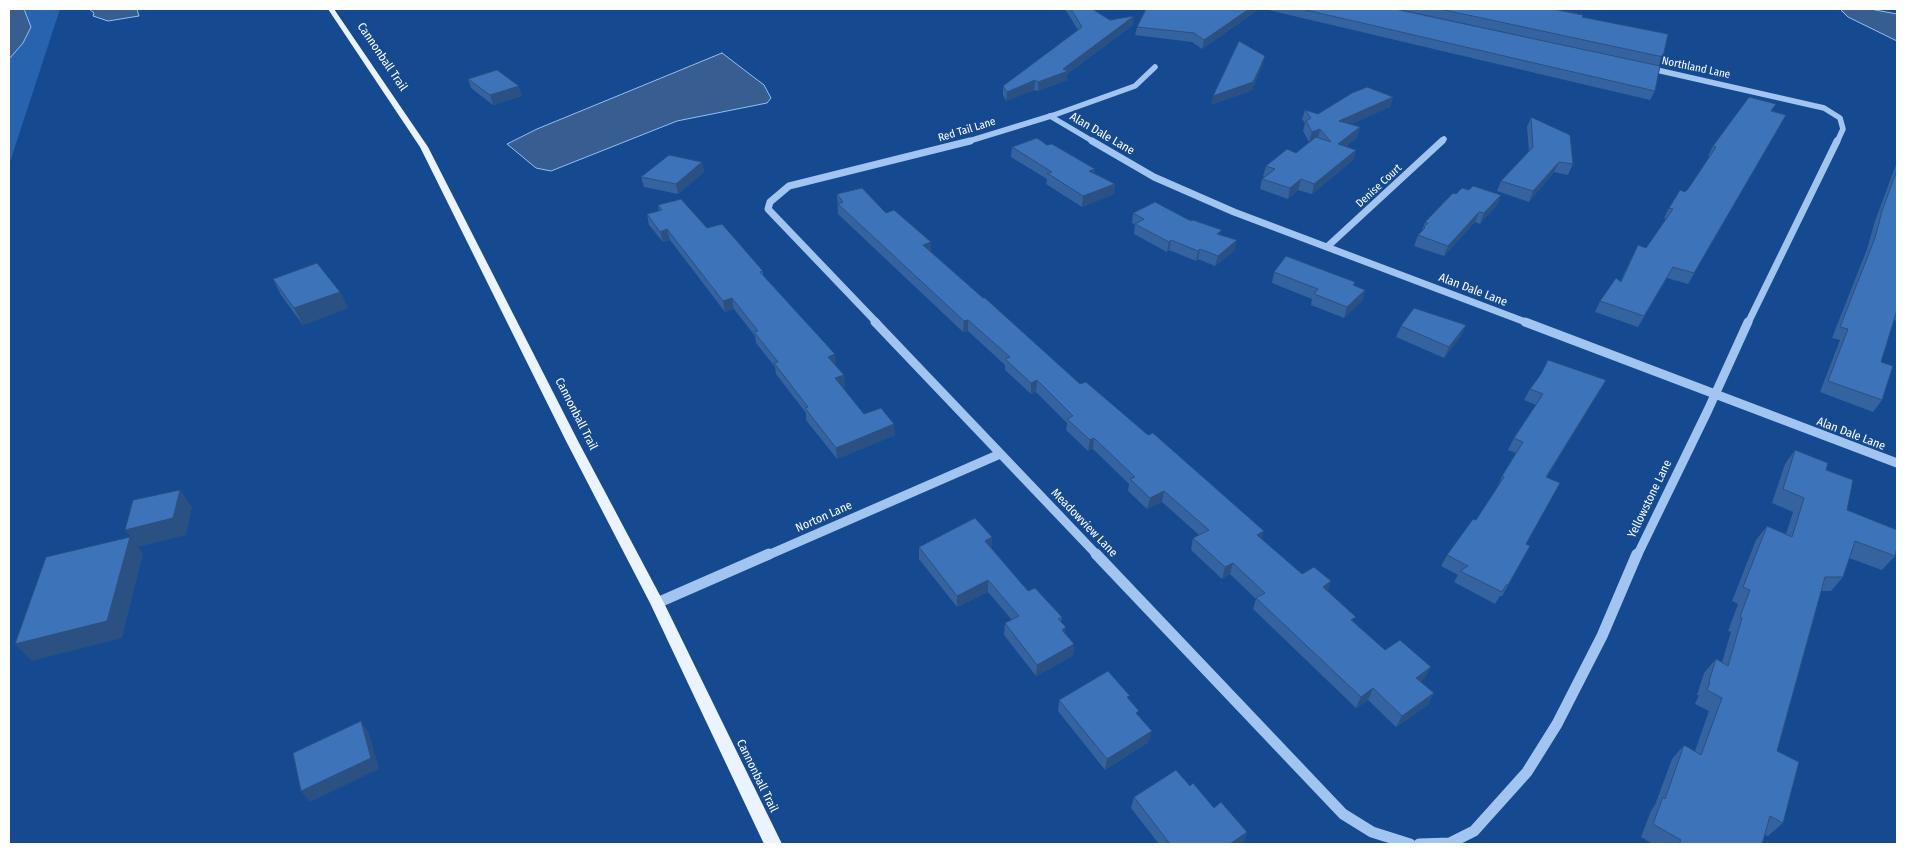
<!DOCTYPE html>
<style>
body{margin:0}
#map{position:relative;width:1906px;height:853px;overflow:hidden;background:#154a90;font-family:"Fira Sans Condensed",sans-serif}
canvas{display:block}
.frame{position:absolute;inset:0;border:10px solid #fff;pointer-events:none}
</style>
<div id="map">
<canvas width="1906" height="853"></canvas>
<div class="frame"></div>
</div>
<script>
const g = document.querySelector('canvas').getContext('2d');
g.lineJoin = 'round';
function paint(path, color) { g.fillStyle = color; g.fill(path, 'evenodd'); }
const toPath = rows => new Path2D(rows.map(r => 'M' + r).join(''));
function stroke(path, color, width, dash) { g.strokeStyle = color; g.lineWidth = width; g.lineCap = dash ? 'butt' : 'round'; g.setLineDash(dash || []); g.stroke(path); }
function drawText(font, color, halo, rows, align = 'center') {
  g.font = font + ' "Fira Sans Condensed",sans-serif'; g.lineWidth = 5; g.setLineDash([]); g.textBaseline = 'middle'; g.strokeStyle = halo; g.fillStyle = color; for (const [text, x, y, turn = 0] of rows) {
    g.save(); g.translate(x, y); g.rotate((+turn || 0) * Math.PI / 180); g.textAlign = isNaN(turn) ? turn : align; if (halo) g.strokeText(text, 0, 0); g.fillText(text, 0, 0); g.restore();
  }
}
const green = toPath([
 [9,9,60,9,10,162,9,186]
]);
const water = toPath([
 [9,9,24,9,31,27,23,43,9,59,9,9],
 [89,9,137,9,139,16,108,21,93,16,94,13,89,9],
 [1840,9,1870,9,1897,14,1897,41,1848,17,1840,9],
 [722,53,764,85,771,98,767,103,677,121,551,171,536,168,507,144,537,129,722,53]
]);
const minorFar3 = toPath([
 [1648,68,1824,108,1840,118,1843,129,1837,142],
 [1050,116,1094,142],
 [966,142,1054,115,1135,86,1155,67],
 [1441,142,1444,139]
]);
const minorFar2 = toPath([
 [1092,141,1154,177,1234,212,1528,323],
 [1327,247,1442,141],
 [877,323,768,209,770,202,789,186,970,141],
 [1748,323,1837,141]
]);
const minorFar1 = toPath([
 [875,322,1098,556],
 [1525,322,1897,463],
 [766,556,1000,454],
 [1637,556,1708,410,1748,322]
]);
const minor = toPath([
 [1096,554,1343,814,1372,832,1410,844],
 [657,603,769,554],
 [1419,844,1450,843,1474,831,1527,772,1557,724,1602,636,1637,554]
]);
const major = toPath([
 [328,9,334,9,428,147,578,441,664,603,782,844,764,844,650,603,566,441,420,147,328,9]
]);
const wall = toPath([
 [1065,9,1092,9,1110,20,1133,25,1067,74,1067,80,1038,91,1034,90,1006,101,1003,95,1003,86,1078,30],
 [1146,9,1259,9,1202,49,1192,42,1135,35,1137,27],
 [1264,9,1395,9,1541,40,1398,9,1552,9,1582,17,1663,57,1659,65,1655,91,1650,100],
 [468,79,522,96,493,105,471,88],
 [1393,97,1390,107,1351,124,1360,127,1357,137,1345,147,1356,150,1353,160,1312,194,1298,190,1288,199,1260,189,1262,179,1265,177,1263,176,1266,166,1296,153,1309,142,1303,131,1305,123,1302,119,1305,110,1318,114],
 [1772,111,1786,115,1688,284,1667,278,1638,327,1595,312,1600,301,1620,282,1638,245,1646,248,1666,219,1664,218,1669,208,1688,189,1710,156,1708,156,1713,146],
 [1531,117,1573,164,1568,175,1554,172,1529,202,1497,191,1501,181,1529,152,1527,127],
 [1047,145,1095,169,1094,173,1115,184,1114,194,1082,207,1046,184,1047,179,1011,157,1012,147],
 [702,162,704,172,678,194,644,187,641,177],
 [1897,162,1897,321,1894,320,1881,362,1882,400,1873,412,1820,392,1840,340,1832,338,1867,249,1875,221],
 [1469,190,1501,195,1497,205,1480,224,1475,222,1444,256,1414,246,1418,235,1422,231,1425,222],
 [837,194,886,213,1080,384,1262,539,1302,574,1328,591,1354,622,1385,650,1425,678,1420,682,1434,693,1428,705,1396,727,1368,700,1356,708,1253,609,1256,599,1230,574,1222,579,1191,550,1193,538,1199,535,1162,502,1147,509,1128,491,1129,484,1093,449,1088,451,1066,430,1067,423,1036,392,1031,394,1005,370,1005,365,968,331,963,332,838,214],
 [658,205,707,228,763,271,763,276,836,366,845,386,842,387,864,414,895,435,837,459,806,420,806,413,776,374,775,367,756,343,755,336,734,309,725,312,670,240,663,242,649,225,647,214,659,211],
 [1133,213,1191,221,1221,235,1235,250,1215,266,1198,259,1196,261,1169,250,1167,252,1134,234,1135,225,1132,223],
 [1274,272,1355,282,1354,286,1365,290,1362,301,1344,318,1311,305,1312,299,1272,283],
 [273,279,340,292,348,308,303,325,281,295],
 [1466,325,1461,336,1444,358,1396,337,1401,326],
 [1606,380,1547,477,1526,544,1530,546,1502,596,1500,596,1495,604,1454,582,1458,575,1441,566,1447,555,1476,520,1497,488,1502,476,1516,453,1508,450,1514,438,1536,405,1524,400,1530,389],
 [1795,450,1826,470,1847,510,1895,556,1882,570,1849,558,1843,577,1831,591,1821,591,1777,751,1783,823,1768,836,1765,835,1762,844,1653,844,1641,837,1651,811,1655,805,1672,759,1684,745,1695,751,1709,711,1695,704,1699,695,1697,695,1704,673,1716,659,1722,662,1731,632,1728,631,1738,604,1732,601,1756,540,1767,526,1786,534,1793,512,1772,503,1785,464],
 [919,547,992,549,1028,591,1062,617,1061,622,1066,634,1074,644,1073,656,1036,676,1004,635,1005,623,1012,620,988,592,957,607,919,559],
 [1129,699,1149,742,1105,770,1058,711,1059,700],
 [1190,786,1214,808,1247,832,1243,843,1241,844,1159,844,1131,808,1134,797]
]);
const shadedWall = toPath([
 [1249,9,1259,9,1202,49,1204,40],
 [1134,16,1133,25,1067,74,1067,80,1038,91,1038,82,1063,69],
 [1265,56,1263,65,1252,91,1211,105,1213,96],
 [1035,80,1034,90,1006,101,1007,92],
 [519,86,522,96,493,105,490,95],
 [1393,97,1390,107,1337,130,1339,121],
 [1360,127,1357,137,1335,154,1338,144],
 [1320,129,1318,139,1309,142,1312,132],
 [1356,150,1353,160,1312,194,1314,184],
 [702,162,704,172,678,194,676,184],
 [1559,162,1554,172,1529,202,1533,191],
 [1095,169,1094,179,1089,171],
 [1301,179,1298,190,1288,199,1290,188],
 [1115,184,1114,194,1082,207,1083,196],
 [1501,195,1497,205,1480,224,1484,213],
 [1479,212,1475,222,1444,256,1448,246],
 [667,229,670,240,663,242,660,232],
 [1171,240,1169,250,1167,252,1169,242],
 [1237,240,1235,250,1215,266,1218,256],
 [931,242,931,253,923,245],
 [1200,249,1198,259,1196,261,1198,251],
 [1365,290,1362,301,1344,318,1347,307],
 [340,292,348,308,303,325,294,308],
 [732,298,734,309,725,312,723,301],
 [968,320,968,331,963,332,964,321],
 [1466,325,1461,336,1444,358,1449,347],
 [835,354,836,366,828,357],
 [844,375,845,386,836,390,835,378],
 [1037,380,1036,392,1031,394,1031,383],
 [1606,380,1600,391,1540,488,1546,477],
 [894,424,895,435,837,459,836,448],
 [1094,438,1093,449,1088,451,1090,440],
 [180,490,192,507,186,535,138,547,125,530],
 [1164,491,1162,502,1147,509,1150,498],
 [1264,531,1261,543,1257,535],
 [130,537,143,554,122,638,32,661,15,644],
 [992,537,992,549,985,541],
 [1233,563,1230,574,1222,579,1225,567],
 [988,580,988,592,957,607,957,596],
 [1331,581,1327,593,1323,587],
 [1066,627,1065,639,1062,630],
 [1074,644,1073,656,1036,676,1037,665],
 [1431,667,1425,678,1410,689,1416,678],
 [1373,688,1368,700,1356,708,1361,697],
 [1434,693,1428,705,1396,727,1402,716],
 [361,721,369,733,379,769,310,802,301,791],
 [1152,731,1149,742,1105,770,1107,759],
 [1247,832,1243,843,1241,844,1230,844]
]);
const building = toPath([
 [1071,9,1092,9,1110,20,1134,16,1063,69,1068,71,1038,82,1035,80,1007,92,1003,86,1082,27,1071,9],
 [1146,9,1249,9,1204,40,1194,33,1137,27,1146,9],
 [1302,9,1395,9,1660,66,1655,91,1302,9],
 [1440,9,1552,9,1583,15,1582,17,1668,34,1663,57,1440,9],
 [1239,41,1265,56,1257,74,1253,82,1213,96,1239,41],
 [497,70,519,86,490,95,468,79,497,70],
 [1367,87,1393,97,1339,121,1360,127,1338,144,1356,150,1314,184,1301,179,1290,188,1262,179,1275,169,1266,166,1287,149,1296,153,1316,137,1331,142,1320,129,1312,132,1306,121,1311,118,1305,110,1318,114,1352,93,1367,87],
 [1749,97,1776,104,1771,111,1786,115,1694,273,1673,267,1644,316,1600,301,1616,278,1621,282,1638,245,1646,248,1673,209,1669,208,1680,190,1685,192,1688,189,1716,147,1713,146,1749,97],
 [1531,117,1570,135,1573,164,1559,162,1533,191,1501,181,1533,147,1531,117],
 [1037,138,1047,145,1052,144,1095,169,1089,171,1115,184,1083,196,1047,173,1052,172,1012,147,1037,138],
 [669,155,702,162,676,184,641,177,669,155],
 [1897,170,1897,310,1881,362,1893,366,1882,400,1828,381,1848,329,1840,327,1875,238,1882,211,1897,170],
 [1473,186,1501,195,1484,213,1479,212,1448,246,1418,235,1425,228,1424,227,1428,223,1425,222,1453,193,1456,194,1462,188,1469,190,1473,186],
 [862,188,886,213,894,210,931,242,923,245,983,298,985,298,1080,384,1086,382,1148,435,1153,433,1264,531,1257,535,1302,574,1314,567,1331,581,1323,587,1356,617,1351,620,1385,650,1400,640,1431,667,1416,678,1434,693,1402,716,1373,688,1361,697,1256,598,1265,593,1233,563,1225,567,1193,538,1209,530,1164,491,1150,498,1130,479,1135,477,1094,438,1090,440,1067,419,1073,416,1037,380,1031,383,1005,359,1010,357,968,320,964,321,838,204,843,202,837,194,862,188],
 [681,199,707,228,722,224,763,271,760,272,835,354,828,357,844,375,835,378,864,414,881,408,894,424,836,448,805,408,808,407,774,363,778,362,754,332,758,331,732,298,723,301,667,229,660,232,647,214,662,210,658,205,681,199],
 [1155,202,1191,221,1193,220,1222,230,1217,234,1237,240,1218,256,1200,249,1198,251,1171,240,1169,242,1135,224,1144,219,1133,213,1155,202],
 [1286,256,1355,282,1353,285,1365,290,1347,307,1314,294,1318,289,1274,272,1286,256],
 [317,263,340,292,294,308,273,279,317,263],
 [1414,308,1466,325,1449,347,1401,326,1414,308],
 [1548,360,1606,380,1546,477,1560,483,1526,544,1530,546,1508,585,1507,584,1502,592,1460,571,1468,566,1447,555,1473,519,1476,520,1504,477,1502,476,1523,442,1514,438,1543,394,1530,389,1541,374,1548,360],
 [1795,450,1828,463,1826,470,1853,480,1847,510,1897,530,1897,546,1895,556,1855,541,1843,577,1825,577,1777,751,1799,762,1783,823,1770,816,1762,844,1679,844,1681,840,1653,824,1663,797,1665,799,1684,745,1701,755,1722,698,1707,690,1710,682,1709,681,1716,659,1728,666,1742,618,1740,617,1750,590,1743,587,1767,526,1792,537,1804,498,1783,489,1795,450],
 [180,490,173,518,125,530,133,500,180,490],
 [975,518,992,537,985,541,1028,591,1035,588,1062,617,1058,619,1066,627,1062,630,1074,644,1037,665,1005,623,1019,616,988,580,957,596,919,547,975,518],
 [130,537,107,621,15,644,46,557,130,537],
 [1108,671,1130,696,1127,697,1139,711,1136,713,1152,731,1107,759,1059,700,1108,671],
 [361,721,371,758,301,791,293,753,361,721],
 [1176,770,1190,786,1193,783,1214,808,1221,802,1247,832,1230,844,1170,844,1134,797,1176,770]
]);
const farStreetnames = [
 ["Northland Lane",1696,68,12],
 ["Red Tail Lane",967,130,-17],
 ["Denise Court",1379,186,-43]
];
const streetNames = [
 ["Cannonball Trail",382,57,56],
 ["Alan Dale Lane",1102,134,30],
 ["Alan Dale Lane",1473,290,21],
 ["Cannonball Trail",576,414,63],
 ["Alan Dale Lane",1851,434,21],
 ["Yellowstone Lane",1650,499,-64],
 ["Norton Lane",824,517,-24],
 ["Meadowview Lane",1084,523,46],
 ["Cannonball Trail",757,776,64]
];
paint(green, '#2763af');
paint(water, '#375d91');
stroke(water, '#94bff3', 1);
stroke(minorFar3, '#a1c5f0', 5.5);
stroke(minorFar2, '#a1c5f0', 7);
stroke(minorFar1, '#a1c5f0', 9);
stroke(minor, '#a1c5f0', 11);
paint(major, '#ebf3ff');
paint(wall, '#34639f');
paint(shadedWall, '#2b5082');
paint(building, '#3d73b9');
stroke(building, '#2b5082', 1);
drawText('11px', '#fff', '#154a90', farStreetnames);
drawText('12px', '#fff', '#154a90', streetNames);
</script>
